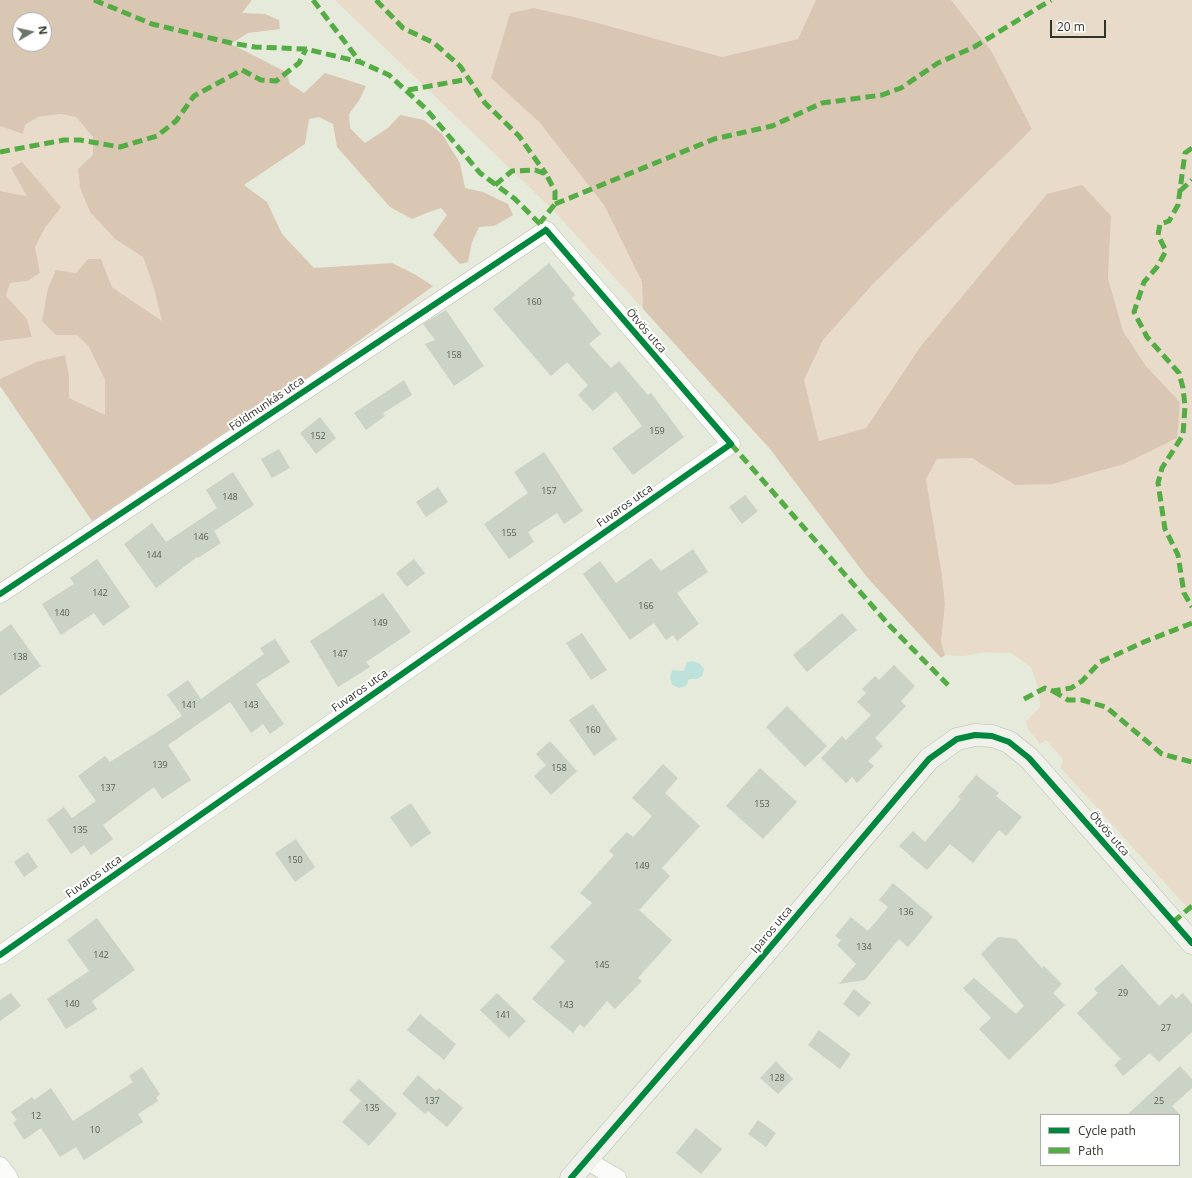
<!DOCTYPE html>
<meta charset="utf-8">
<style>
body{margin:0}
#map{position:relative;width:1192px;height:1178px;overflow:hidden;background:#e5eada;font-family:"Open Sans",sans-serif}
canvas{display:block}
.legend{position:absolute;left:1040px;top:1114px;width:140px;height:52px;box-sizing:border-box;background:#fff;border:1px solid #adaeaa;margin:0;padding:5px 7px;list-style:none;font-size:12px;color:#31342a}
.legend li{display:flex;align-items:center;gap:8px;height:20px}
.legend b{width:20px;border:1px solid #adaeaa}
.north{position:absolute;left:12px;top:12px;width:40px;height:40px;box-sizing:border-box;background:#fff;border:1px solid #adaeaa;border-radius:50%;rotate:81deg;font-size:11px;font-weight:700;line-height:16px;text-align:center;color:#31342a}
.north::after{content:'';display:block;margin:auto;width:14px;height:18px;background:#707468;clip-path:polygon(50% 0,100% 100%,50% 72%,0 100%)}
.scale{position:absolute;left:1050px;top:20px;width:56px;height:18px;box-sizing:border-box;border:2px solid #31342a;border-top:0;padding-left:5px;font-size:12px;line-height:14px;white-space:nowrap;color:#31342a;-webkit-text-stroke:3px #fff;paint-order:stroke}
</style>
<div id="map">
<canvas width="1192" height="1178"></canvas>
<ul class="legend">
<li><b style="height:5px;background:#00873e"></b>Cycle path</li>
<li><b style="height:5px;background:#54ac44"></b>Path</li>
</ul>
<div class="north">N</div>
<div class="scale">20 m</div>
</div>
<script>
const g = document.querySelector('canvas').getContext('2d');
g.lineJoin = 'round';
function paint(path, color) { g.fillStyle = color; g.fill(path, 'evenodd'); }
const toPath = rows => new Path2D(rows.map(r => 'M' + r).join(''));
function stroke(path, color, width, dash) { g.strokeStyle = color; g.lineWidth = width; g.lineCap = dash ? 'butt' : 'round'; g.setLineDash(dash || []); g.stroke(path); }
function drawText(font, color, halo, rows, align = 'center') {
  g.font = font + ' "Open Sans",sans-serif'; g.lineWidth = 4; g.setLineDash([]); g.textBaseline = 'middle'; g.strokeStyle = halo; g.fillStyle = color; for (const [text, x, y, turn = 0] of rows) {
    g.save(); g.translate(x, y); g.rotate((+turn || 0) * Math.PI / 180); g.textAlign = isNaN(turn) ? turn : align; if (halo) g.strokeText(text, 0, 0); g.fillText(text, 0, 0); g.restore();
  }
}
const green = toPath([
 [335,0,816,0,798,39,722,57,587,20,534,8,510,13,491,78,540,123,604,205,642,282,643,309,553,210],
 [951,0,1192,0,1192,913,1061,768,1063,759,1046,740,1040,744,1028,729,1026,722,1040,707,1039,691,1031,667,1011,653,984,652,964,656,945,655,941,642,945,604,942,575,926,479,937,459,972,458,1015,485,1180,402,1146,366,1123,331,1108,278,1111,216,1047,194,920,347,866,428,819,441,804,380,823,340,874,283,1032,129,992,52],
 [60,114,76,117,93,137,93,155,78,169,80,188,90,212,115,239,143,257,153,285,163,322,112,287,101,259,88,259,76,273,57,270,56,335,77,335,89,347,105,380,105,416,69,398,69,376,36,362,0,379,0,341,32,336,27,319,6,296,10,283,28,281,40,273,35,247,45,228,60,207,28,196,0,191,0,126,23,134,25,125,38,117]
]);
const forest = toPath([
 [0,0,252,0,242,13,265,14,279,20,280,29,248,33,231,44,286,72,290,84,304,93,325,73,366,86,360,99,349,114,350,128,365,143,388,128,400,115,424,120,442,134,460,163,465,188,483,192,508,204,513,215,494,226,479,227,472,242,468,262,460,264,433,235,447,215,441,208,426,213,412,219,390,207,337,147,333,124,319,117,309,119,305,144,244,185,267,202,282,234,314,268,392,263,416,275,433,286,319,370,92,521,0,386,0,379,36,362,65,355,69,376,69,398,105,415,105,380,89,347,77,335,56,335,42,321,48,288,56,270,76,273,88,259,101,259,112,287,162,321,153,285,143,257,115,239,90,212,80,188,78,169,93,155,93,137,76,117,60,114,38,117,25,125,23,134,0,126],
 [20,20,44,20,44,44,20,44],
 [816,0,951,0,992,52,1032,129,874,283,823,340,804,380,819,441,866,428,920,347,1047,194,1082,185,1111,216,1108,278,1123,331,1146,366,1180,402,1177,438,1124,464,1053,484,1015,485,972,458,937,459,926,479,942,575,945,604,941,642,945,655,941,658,866,576,770,449,643,309,642,282,604,205,540,123,491,78,510,13,534,8,587,20,722,57,798,39],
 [22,162,61,207,45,228,35,247,40,273,28,281,10,283,6,296,27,319,32,337,0,341,0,191,27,196,11,168]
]);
const water = toPath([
 [693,661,700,664,704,669,702,676,697,679,689,679,686,686,679,688,672,685,670,677,672,670,684,671,687,662]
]);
const building = toPath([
 [549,263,575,295,572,298,601,334,589,344,611,368,619,361,648,395,651,393,684,437,633,475,612,448,642,426,616,391,593,411,578,395,588,385,567,362,551,376,493,309],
 [446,310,484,366,454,386,425,344,435,340,423,324],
 [404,380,412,395,383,413,385,416,366,430,354,413],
 [320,417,336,438,316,454,300,433],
 [279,449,290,468,272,478,261,459],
 [544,452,583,511,564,524,557,513,528,532,534,542,509,559,484,524,528,493,514,472],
 [233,472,254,505,214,531,221,543,198,558,197,557,156,588,124,544,152,523,166,542,217,508,206,490],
 [438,487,448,502,426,517,416,502],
 [745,495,758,511,742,524,729,507],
 [693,549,708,572,677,593,699,624,677,641,673,635,666,640,654,623,630,640,583,574,600,561,616,583,651,558,661,571],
 [97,559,130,607,103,626,94,613,61,635,42,604,74,584,70,578],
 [414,559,425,573,407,587,396,573],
 [383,593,411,632,366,662,370,667,338,687,310,641],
 [842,613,857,630,807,672,793,655],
 [11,624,41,666,0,696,0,632],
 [582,633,607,670,591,680,566,643],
 [275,639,290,662,256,684,284,724,270,734,263,724,251,733,230,702,168,745,191,780,162,799,154,787,103,825,113,839,91,855,84,845,71,854,47,820,64,807,72,818,96,801,78,776,105,756,110,762,182,716,167,695,188,680,201,699,264,654,260,648],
 [894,665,915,686,901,701,906,706,875,738,883,746,868,761,874,766,857,783,852,777,846,783,821,758,842,736,846,740,871,715,857,702,866,693,862,689,875,676,879,680],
 [593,704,617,739,594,756,569,720],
 [787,706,827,746,805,767,766,727],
 [550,741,577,771,551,795,534,776,546,765,536,754],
 [663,764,678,778,665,793,700,826,662,868,670,876,639,910,672,940,638,978,642,981,615,1009,607,1001,584,1028,580,1024,573,1033,532,999,565,961,550,947,592,903,580,893,614,855,609,851,627,832,633,837,652,816,632,798],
 [760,768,797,802,763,839,726,806],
 [976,775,999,793,996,796,1022,817,1006,836,999,830,973,863,950,844,927,870,899,846,913,831,925,842,961,799,958,797],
 [411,803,431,833,411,847,390,817],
 [296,839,315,867,295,882,275,853],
 [28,852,38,867,24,877,14,862],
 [893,883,933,917,908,947,899,939,865,980,839,984,856,964,837,945,841,940,835,936,851,917,868,931,888,907,879,900],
 [97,918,135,970,92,1001,97,1009,66,1029,47,999,89,971,67,940],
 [998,937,1016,939,1042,968,1044,966,1062,984,1053,993,1065,1005,1009,1060,979,1029,991,1018,963,988,974,978,1016,1014,1024,1006,981,954],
 [1122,964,1159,1006,1172,994,1176,999,1183,993,1192,1004,1192,1032,1159,1062,1150,1053,1123,1076,1114,1065,1121,1059,1077,1013,1098,993,1094,989],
 [854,989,871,1003,859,1017,843,1004],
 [11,993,21,1006,0,1021,0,1000],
 [497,993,526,1021,509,1038,480,1010],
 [420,1014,456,1044,444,1060,407,1030],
 [819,1030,851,1054,840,1069,808,1045],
 [776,1061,793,1079,778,1094,760,1078],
 [1180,1066,1192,1079,1192,1088,1172,1106,1180,1115,1127,1115],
 [142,1067,160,1094,156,1098,158,1101,138,1114,143,1122,84,1160,76,1147,60,1157,41,1128,24,1140,13,1123,17,1120,11,1112,32,1097,34,1100,51,1088,73,1121,133,1082,129,1076],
 [418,1075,436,1091,439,1088,463,1108,447,1127,428,1111,425,1114,402,1094],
 [359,1079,397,1114,369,1146,342,1122,361,1101,349,1090],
 [758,1120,776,1133,766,1147,748,1134],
 [696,1128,722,1149,701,1174,676,1153]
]);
const street = toPath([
 [0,594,546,230,731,444,0,955],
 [586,1160,617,1178],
 [0,1166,9,1178]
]);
const secondary = toPath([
 [571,1178,762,957,929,759,957,739,975,735,992,736,1009,742,1029,758,1192,943]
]);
const quiet = toPath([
 [94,0,152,24,231,43,255,47,306,49,360,62,389,75,426,109,480,173,515,199,546,230],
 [313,0,360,62],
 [376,0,403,28,434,43,460,66,485,103,519,136,546,174],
 [408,90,469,79],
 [1192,148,1185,153,1178,205,1169,221,1160,224,1158,235,1166,251,1157,267,1144,282,1134,312,1147,337,1179,373,1183,388,1185,406,1183,435,1162,468,1158,483,1165,529,1178,555,1184,593,1192,607],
 [0,152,64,140,80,140,120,147,157,136,176,121,194,96,242,70,261,80,276,81,299,63,306,49],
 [495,185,512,171,535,170,546,174,555,191,555,204,540,223],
 [1180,191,1192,180],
 [555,204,714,139,772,126,822,103,882,95,901,88,938,63,974,47,1051,0],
 [731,444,889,625,948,685],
 [1053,691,1068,700,1082,700,1106,707,1162,754,1192,762],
 [1024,699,1045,688,1053,691,1071,688,1082,681,1100,662,1144,642,1192,623],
 [1173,922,1192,906]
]);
const cycleway = toPath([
 [0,594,546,230,731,444,0,955],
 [571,1178,762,957,929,759,957,739,975,735,992,736,1009,742,1029,758,1192,943]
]);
const numberNames = [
 ["160",534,302],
 ["158",454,355],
 ["159",657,431],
 ["152",318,436],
 ["157",549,491],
 ["148",230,497],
 ["155",509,533],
 ["146",201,537],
 ["144",154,555],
 ["142",100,593],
 ["166",646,606],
 ["140",62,613],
 ["149",380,623],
 ["147",340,654],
 ["138",20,657],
 ["141",189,705],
 ["143",251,705],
 ["160",593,730],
 ["139",160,765],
 ["158",559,768],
 ["137",108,788],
 ["153",762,804],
 ["135",80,830],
 ["150",295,860],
 ["149",642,866],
 ["136",906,912],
 ["134",864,947],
 ["142",101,955],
 ["145",602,965],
 ["29",1123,993],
 ["140",72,1004],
 ["143",566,1005],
 ["141",503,1015],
 ["27",1166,1028],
 ["128",777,1078],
 ["137",432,1101],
 ["25",1159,1101],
 ["135",372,1108],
 ["12",36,1116],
 ["10",95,1130]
];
const streetNames = [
 ["Ötvös utca",646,331,49],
 ["Földmunkás utca",267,404,-34],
 ["Fuvaros utca",625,506,-35],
 ["Fuvaros utca",360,691,-35],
 ["Ötvös utca",1109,834,49],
 ["Fuvaros utca",94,877,-35],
 ["Iparos utca",772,930,-50]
];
paint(green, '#e8dbca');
paint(forest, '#d9c7b3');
paint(water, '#bce2db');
paint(building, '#cad3c6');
stroke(street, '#b9bdb1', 19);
stroke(secondary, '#b9bdb1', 23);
stroke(street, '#fbfcf9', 18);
stroke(secondary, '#f1f1ec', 22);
stroke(quiet, '#54ac44', 5, [10, 5]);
stroke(cycleway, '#00873e', 6);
drawText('9px', '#595e53', null, numberNames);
drawText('11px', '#31342a', '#fff', streetNames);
</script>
